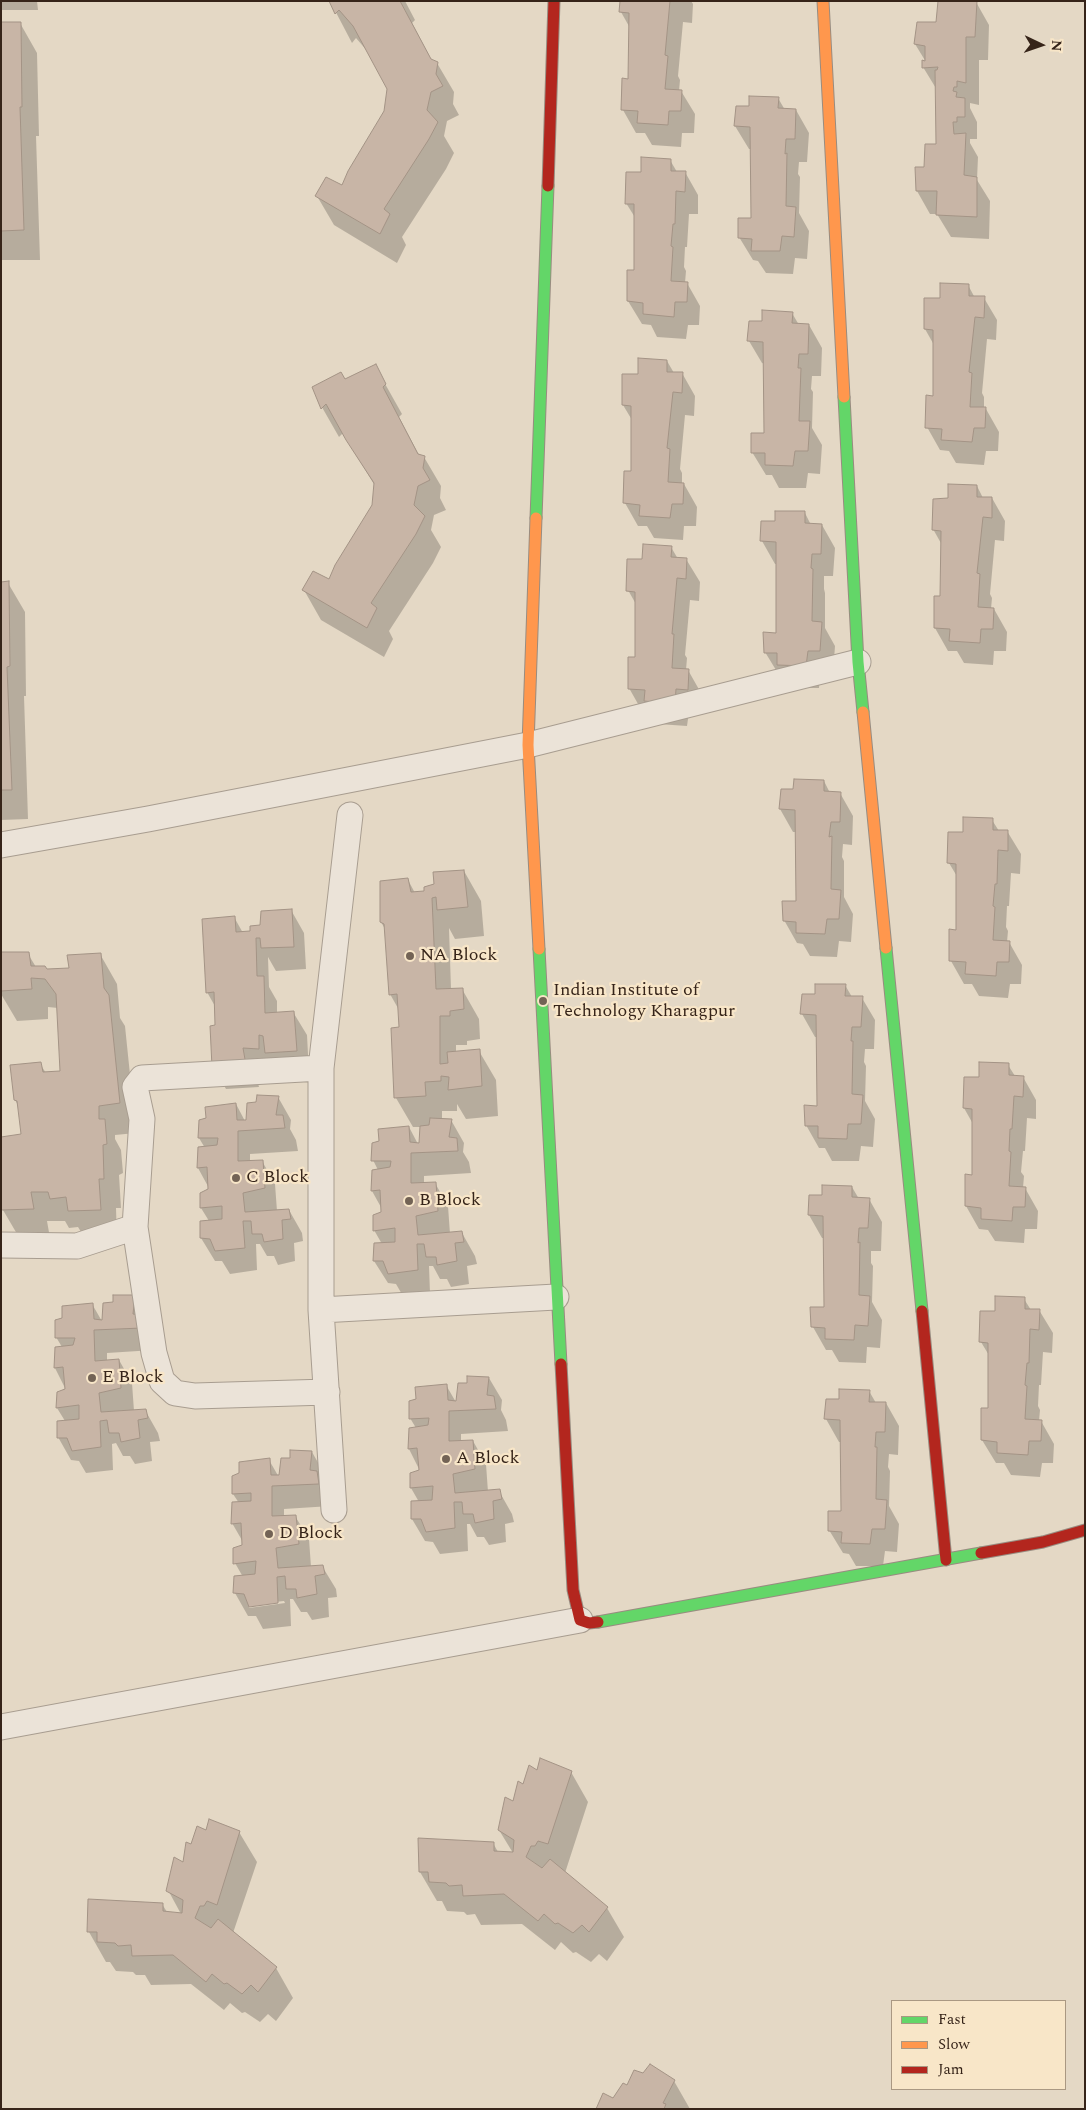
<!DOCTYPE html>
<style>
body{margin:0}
#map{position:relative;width:1086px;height:2110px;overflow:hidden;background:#e4d8c5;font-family:Spectral,serif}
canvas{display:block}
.frame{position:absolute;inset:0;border:2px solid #362419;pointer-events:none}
.legend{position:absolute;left:891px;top:2000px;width:175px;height:90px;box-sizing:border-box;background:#f8e6c8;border:1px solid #aa9882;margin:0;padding:6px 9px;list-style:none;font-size:15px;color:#362419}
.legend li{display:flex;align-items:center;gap:10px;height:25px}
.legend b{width:25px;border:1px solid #aa9882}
.north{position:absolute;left:1016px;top:20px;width:50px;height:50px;-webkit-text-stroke:4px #f8e6c8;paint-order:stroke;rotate:93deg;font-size:14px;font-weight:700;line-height:20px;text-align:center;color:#362419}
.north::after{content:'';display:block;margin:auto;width:18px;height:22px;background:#362419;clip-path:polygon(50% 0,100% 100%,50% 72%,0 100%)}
</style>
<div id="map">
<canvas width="1086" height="2110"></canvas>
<div class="frame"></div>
<ul class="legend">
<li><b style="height:6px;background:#63d668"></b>Fast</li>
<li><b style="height:6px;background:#ff974d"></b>Slow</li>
<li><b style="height:6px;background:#b3261e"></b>Jam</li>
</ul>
<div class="north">N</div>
</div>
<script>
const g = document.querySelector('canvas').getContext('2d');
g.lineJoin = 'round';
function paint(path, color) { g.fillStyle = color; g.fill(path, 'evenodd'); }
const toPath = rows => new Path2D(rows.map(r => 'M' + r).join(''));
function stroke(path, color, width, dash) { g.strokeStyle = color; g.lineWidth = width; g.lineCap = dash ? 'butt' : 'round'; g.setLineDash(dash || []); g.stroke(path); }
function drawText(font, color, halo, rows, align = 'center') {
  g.font = font + ' Spectral,serif'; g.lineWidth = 4.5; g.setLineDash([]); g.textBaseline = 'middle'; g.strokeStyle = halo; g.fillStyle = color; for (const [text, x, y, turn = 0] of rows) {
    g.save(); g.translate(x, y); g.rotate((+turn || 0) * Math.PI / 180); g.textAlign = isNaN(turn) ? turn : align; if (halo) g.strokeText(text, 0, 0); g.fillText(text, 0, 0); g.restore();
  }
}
const shadow = toPath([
 [1,1,37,1,38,10,1,10],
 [330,1,405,1,415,20,412,23,432,61,437,63,454,92,453,104,459,115,447,121,444,136,454,153,446,169,402,237,406,245,397,263,334,225,317,196,343,187,385,111,388,89,368,52,356,38,352,43],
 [621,1,691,1,693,4,692,23,683,22,678,76,680,80,679,91,681,91,695,114,694,133,682,133,681,147,652,145,645,133,636,133,623,110,629,80,630,28,621,12],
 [976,2,989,25,988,60,979,60,979,105,970,103,970,108,977,122,977,139,970,139,970,143,978,157,977,180,990,201,989,239,951,237,937,214,930,214,917,191,916,168,925,168,937,145,937,90,923,67,926,62,915,44,937,23],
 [20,23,37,53,39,136,36,136,40,260,1,260,1,24],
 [778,98,785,110,796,110,809,133,807,162,799,162,798,174,800,177,799,213,809,231,807,259,795,258,793,274,766,273,758,261,753,260,739,237,752,220,751,149,749,149,735,126,737,107,750,108],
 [670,160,677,172,685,172,698,195,698,214,689,214,687,247,685,247,684,267,686,271,685,283,687,283,700,306,699,325,688,325,686,339,657,337,651,325,642,324,628,301,635,271,636,219,626,203,642,174],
 [968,285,975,298,984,298,997,320,996,340,987,339,982,393,984,397,984,409,986,409,999,432,998,451,986,451,984,465,956,463,949,451,940,450,927,427,934,397,934,345,925,329,941,299],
 [792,313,799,325,809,325,822,348,821,376,812,376,811,389,813,392,812,428,822,445,820,474,808,473,806,488,779,488,772,475,766,475,752,452,765,434,765,364,762,363,749,341,763,322],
 [667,361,674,373,682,373,695,396,694,416,685,415,680,469,682,473,682,484,684,484,697,507,696,526,684,526,683,540,654,538,647,526,638,526,625,503,632,473,632,420,623,405,639,375],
 [375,366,402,414,399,417,419,455,424,457,441,486,440,498,446,510,434,515,431,530,441,547,433,563,389,631,393,639,384,657,321,620,304,590,330,581,373,505,375,486,343,433,339,437,323,409,314,387,345,381],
 [977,486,983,498,992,498,1005,521,1004,541,995,540,990,594,992,598,991,609,994,609,1007,632,1006,651,994,651,993,665,964,663,957,651,948,651,935,628,942,597,942,545,933,529,949,500],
 [805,513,811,525,822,525,835,548,833,576,824,576,824,589,825,593,825,628,835,646,833,674,820,673,819,688,792,688,779,675,765,652,778,634,777,564,775,564,762,541,776,522],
 [671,547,678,559,686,559,700,582,699,601,690,600,685,655,687,658,686,670,688,670,701,693,689,712,687,726,658,724,642,711,629,688,636,658,637,606,628,590,643,560],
 [1,583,8,583,25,612,26,696,24,696,28,819,1,820],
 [824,781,830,793,840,793,853,816,852,845,843,844,842,857,844,861,844,897,853,914,851,942,839,941,837,957,810,956,803,944,797,943,784,920,797,902,796,832,793,832,780,809,794,790],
 [992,820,999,831,1007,831,1021,854,1020,874,1011,873,1009,906,1007,906,1006,927,1008,931,1007,942,1009,942,1022,965,1021,984,1010,984,1008,998,979,996,972,984,964,984,951,961,957,931,958,878,949,863,964,833],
 [464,871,481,901,484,936,455,939,449,928,451,989,462,989,479,1019,480,1039,467,1041,467,1045,456,1045,456,1053,479,1051,496,1080,498,1116,466,1119,457,1104,457,1111,442,1111,442,1119,451,1120,464,1143,463,1152,469,1162,471,1173,424,1176,424,1184,435,1183,448,1206,450,1234,462,1233,475,1256,477,1264,467,1266,469,1284,451,1287,447,1279,440,1279,433,1266,429,1266,430,1293,403,1296,396,1284,388,1283,374,1261,382,1244,374,1230,383,1213,382,1209,372,1191,378,1170,373,1160,380,1142,409,1127,419,1146,422,1127,413,1127,396,1098,400,1028,399,1010,390,994,385,929,381,922,408,880,415,893,425,893,435,885],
 [291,910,304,933,306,969,276,971,268,957,269,987,277,1001,277,1013,293,1012,307,1035,309,1073,255,1071,259,1087,226,1089,213,1066,217,1026,216,1008,207,992,234,917,243,933,251,932],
 [1,953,28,954,36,967,46,971,70,969,100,954,117,984,120,1018,125,1026,136,1133,115,1135,115,1139,121,1150,123,1173,119,1175,121,1208,116,1208,117,1239,86,1240,78,1227,69,1228,65,1221,47,1221,50,1238,20,1239,3,1210,22,1135,19,1107,15,1100,40,1064,46,1073,61,1073,58,1008,48,1007,48,1019,17,1021,1,994],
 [845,985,852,997,862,998,875,1020,874,1049,865,1049,864,1062,866,1066,865,1101,875,1119,873,1147,861,1146,859,1161,832,1161,825,1148,819,1148,806,1125,818,1107,817,1037,815,1037,802,1014,816,995],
 [1008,1065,1015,1076,1023,1077,1036,1100,1036,1119,1027,1118,1025,1151,1023,1151,1021,1172,1024,1176,1023,1188,1025,1188,1038,1211,1037,1229,1025,1229,1024,1243,995,1241,988,1230,979,1229,966,1206,973,1176,973,1124,964,1108,980,1078],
 [278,1097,291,1120,290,1129,296,1140,298,1151,250,1154,250,1162,262,1161,275,1184,277,1211,289,1210,302,1233,303,1241,294,1243,295,1261,278,1265,274,1256,267,1256,260,1244,256,1244,257,1270,230,1274,222,1261,215,1261,201,1238,209,1221,201,1208,210,1190,198,1168,199,1149,205,1148,199,1138,200,1121,236,1104,246,1123],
 [852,1187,859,1199,869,1199,882,1222,881,1251,871,1251,871,1263,873,1266,872,1302,882,1320,880,1348,867,1347,866,1363,839,1362,832,1350,826,1350,813,1327,825,1308,824,1238,822,1238,809,1215,810,1196,823,1197],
 [135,1297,154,1350,107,1353,107,1361,119,1360,132,1383,134,1411,145,1410,158,1433,160,1441,150,1442,152,1461,135,1464,130,1456,123,1456,116,1443,112,1444,113,1470,86,1473,79,1461,71,1460,58,1437,65,1421,57,1408,66,1390,55,1368,62,1347,56,1337,92,1304,103,1323,114,1303],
 [1024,1299,1031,1310,1039,1310,1053,1333,1052,1353,1043,1352,1041,1385,1039,1385,1038,1406,1040,1410,1039,1421,1041,1421,1054,1444,1053,1463,1042,1463,1040,1477,1011,1475,1004,1463,996,1463,982,1440,989,1410,990,1357,981,1342,996,1312],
 [489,1378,502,1400,501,1410,506,1420,508,1431,461,1434,461,1442,473,1441,486,1464,488,1492,499,1491,512,1514,514,1522,505,1524,506,1542,489,1545,484,1537,477,1537,470,1524,467,1524,468,1551,440,1554,433,1542,425,1541,412,1519,419,1502,411,1488,412,1474,420,1471,409,1449,416,1428,410,1418,446,1385,457,1404,468,1384],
 [869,1391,876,1403,886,1403,899,1426,898,1455,889,1454,888,1467,890,1471,889,1506,899,1524,897,1552,885,1551,883,1566,856,1566,849,1554,843,1553,829,1530,842,1512,842,1442,839,1442,826,1419,840,1400],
 [312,1452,325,1475,331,1506,284,1509,284,1517,295,1516,309,1539,311,1567,322,1566,336,1589,337,1597,328,1598,329,1617,312,1620,307,1612,301,1612,293,1599,290,1599,291,1626,263,1629,256,1616,248,1616,235,1593,235,1578,243,1577,235,1563,243,1545,243,1542,232,1523,239,1503,233,1494,269,1460,280,1479,291,1459],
 [284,1601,285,1603,249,1608,249,1605],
 [538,1771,571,1772,588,1802,565,1873,607,1908,624,1937,607,1961,599,1954,591,1962,576,1952,573,1953,561,1942,555,1950,522,1924,481,1925,475,1914,467,1915,464,1912,447,1911,442,1901,437,1901,420,1872,493,1843,498,1852,513,1853,499,1830,523,1785],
 [207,1832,239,1832,257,1862,233,1933,276,1968,293,1998,276,2021,268,2014,260,2022,245,2012,242,2013,230,2003,224,2010,191,1984,151,1985,145,1975,136,1975,133,1972,116,1971,110,1962,106,1962,89,1932,89,1900,162,1904,167,1912,181,1914,168,1890,192,1846],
 [674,2081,690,2109,597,2109,614,2099,628,2087]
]);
const building = toPath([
 [329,1,400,1,431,59,438,62,436,74,443,86,431,92,427,110,438,122,429,139,384,209,390,214,380,234,315,196,326,177,342,185,348,171,384,111,387,89,353,26,339,10,335,14,329,1],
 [620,1,670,1,665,55,668,56,665,89,682,90,681,111,669,111,668,125,637,123,638,111,621,110,622,78,628,79,629,13,619,12,620,1],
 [938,1,977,1,975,37,966,37,966,83,957,81,957,87,954,87,953,91,957,92,956,97,965,98,965,117,957,117,957,122,953,122,954,134,966,133,964,175,977,177,977,217,936,215,937,191,916,191,915,167,924,167,925,144,936,144,935,70,937,70,938,67,922,68,922,60,925,61,925,46,914,44,917,22,936,22,938,1],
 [1,22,21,22,22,107,20,107,24,230,1,231,1,22],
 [749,96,779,97,778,108,796,109,795,139,786,139,785,154,787,153,786,206,796,207,794,237,782,236,780,251,751,251,752,239,738,238,738,218,751,218,750,127,734,126,736,106,749,106,749,96],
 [641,157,671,159,671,171,686,171,685,192,676,191,675,224,673,224,671,246,673,247,671,281,688,282,687,302,675,302,674,317,643,314,643,303,627,301,627,270,634,270,634,204,625,204,626,172,641,172,641,157],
 [940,283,969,284,969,296,985,296,984,318,975,317,969,372,972,373,970,407,986,407,985,428,974,428,972,442,941,440,942,429,925,428,926,395,933,396,933,330,924,329,924,298,940,298,940,283],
 [762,310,793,312,792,323,809,324,808,354,799,354,798,368,801,368,799,421,810,421,808,451,795,451,793,466,765,465,765,453,751,453,751,433,764,433,763,342,747,341,749,321,762,321,762,310],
 [638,358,667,360,667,372,683,372,682,393,673,392,667,448,670,449,668,482,684,483,683,504,672,504,670,518,639,516,640,505,623,503,624,471,631,471,631,406,622,405,622,374,638,374,638,358],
 [376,364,386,384,383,387,418,454,425,456,423,468,430,480,418,486,414,505,425,516,416,534,371,603,377,608,367,628,302,590,313,571,329,579,335,565,372,505,374,483,346,440,326,404,321,409,312,387,341,372,345,379,376,364],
 [948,484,977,485,977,497,992,497,992,518,983,517,977,573,980,574,978,607,994,608,993,629,981,629,980,643,949,641,950,629,934,628,934,596,940,596,941,531,932,530,933,499,948,498,948,484],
 [775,511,805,511,805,523,822,524,821,554,812,554,811,568,813,569,812,621,822,622,820,651,808,651,806,666,777,665,777,653,764,653,763,632,776,633,776,542,760,541,761,521,775,521,775,511],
 [643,544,672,546,671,557,687,558,686,579,677,578,672,634,674,634,672,668,689,669,688,690,676,689,675,704,644,701,645,690,628,689,628,657,635,657,635,592,626,591,627,559,642,559,643,544],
 [9,581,10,666,7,667,12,790,1,790,1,582,9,581],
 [794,779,824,780,824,791,841,792,840,822,831,822,829,837,832,836,831,889,841,890,839,919,827,919,825,934,796,933,796,922,783,921,782,901,796,901,795,810,779,809,781,789,793,789,794,779],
 [963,817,993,818,993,830,1008,830,1008,851,998,850,997,884,995,884,993,906,995,907,993,940,1010,941,1009,962,997,962,996,976,965,974,966,962,949,961,949,929,956,930,956,864,947,863,948,832,963,832,963,817],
 [464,870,468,907,437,910,436,897,432,898,436,989,463,988,464,1009,450,1011,450,1016,440,1016,440,1064,448,1063,447,1052,480,1049,482,1086,448,1090,449,1077,441,1076,441,1081,425,1082,426,1096,394,1098,391,1028,399,1027,397,994,389,995,384,924,380,922,380,881,408,878,411,892,424,891,424,887,434,884,433,872,464,870],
 [292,909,294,947,261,948,260,938,256,938,257,976,264,976,265,1013,294,1011,297,1051,265,1053,263,1036,259,1035,259,1049,243,1048,246,1065,212,1067,210,1026,215,1025,214,992,206,993,202,919,235,916,236,932,250,931,250,926,260,925,261,911,292,909],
 [1,952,29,952,31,966,45,966,47,969,69,968,67,955,101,953,104,988,109,995,120,1103,99,1106,99,1119,105,1119,107,1144,103,1145,104,1179,99,1179,101,1210,68,1211,66,1197,50,1199,48,1192,31,1192,34,1209,1,1210,1,1137,21,1134,17,1101,14,1100,10,1065,41,1062,43,1072,60,1071,56,994,45,979,31,978,32,989,1,991,1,952],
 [815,984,846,984,845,996,863,996,861,1027,852,1027,851,1041,853,1041,852,1094,863,1095,861,1124,848,1124,847,1139,818,1138,818,1126,805,1126,804,1105,817,1106,816,1015,800,1014,802,994,815,994,815,984],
 [979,1062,1009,1063,1009,1075,1024,1076,1023,1097,1014,1096,1012,1129,1010,1129,1009,1151,1011,1152,1009,1186,1026,1187,1025,1207,1013,1207,1012,1221,981,1219,981,1208,965,1206,965,1174,972,1175,972,1109,963,1108,964,1077,979,1077,979,1062],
 [257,1095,279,1096,276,1115,283,1115,285,1128,238,1131,238,1161,263,1160,265,1188,243,1193,245,1212,289,1209,291,1219,282,1220,283,1239,264,1242,262,1234,252,1234,251,1221,243,1221,245,1248,215,1251,210,1239,200,1238,200,1221,222,1219,222,1206,200,1208,200,1193,208,1189,207,1167,197,1168,198,1147,217,1145,218,1138,198,1138,199,1120,206,1118,205,1107,236,1103,237,1120,246,1120,247,1103,256,1102,257,1095],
 [430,1118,452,1119,449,1137,457,1138,458,1151,411,1153,411,1183,436,1182,438,1211,416,1216,418,1235,462,1231,464,1242,455,1243,457,1261,437,1265,436,1257,426,1257,424,1244,417,1244,418,1270,388,1274,383,1261,373,1261,374,1243,395,1242,395,1228,373,1231,373,1215,381,1212,380,1190,371,1191,372,1170,390,1167,391,1161,371,1161,372,1143,379,1141,378,1129,409,1126,410,1142,419,1143,420,1126,429,1125,430,1118],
 [822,1185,852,1186,852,1197,870,1198,868,1228,859,1228,858,1243,860,1242,859,1295,870,1296,868,1326,855,1325,854,1340,825,1339,825,1328,811,1327,810,1307,824,1307,823,1216,808,1215,809,1195,822,1195,822,1185],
 [113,1295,135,1295,133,1314,140,1315,142,1328,94,1330,95,1361,119,1359,121,1388,99,1393,101,1412,146,1409,148,1418,138,1420,140,1438,121,1442,119,1433,109,1433,107,1420,100,1421,101,1447,72,1451,67,1438,57,1438,57,1421,79,1419,79,1405,56,1408,57,1392,65,1389,63,1367,54,1368,55,1347,73,1345,75,1338,55,1338,55,1320,62,1318,62,1306,93,1303,94,1319,102,1320,103,1303,113,1302,113,1295],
 [995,1296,1025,1297,1025,1309,1040,1309,1039,1330,1030,1329,1029,1363,1027,1363,1025,1385,1027,1386,1025,1419,1042,1420,1041,1441,1029,1441,1028,1455,997,1453,997,1442,981,1440,981,1408,988,1408,988,1343,979,1342,980,1311,995,1311,995,1296],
 [467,1376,489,1377,487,1395,494,1396,496,1409,449,1411,449,1441,473,1440,475,1469,453,1474,455,1493,500,1489,502,1499,493,1501,494,1519,475,1523,473,1514,463,1514,462,1502,454,1502,455,1528,426,1532,421,1519,411,1519,411,1501,432,1500,433,1486,410,1488,410,1473,419,1470,417,1448,408,1449,409,1428,428,1425,429,1418,409,1419,409,1401,416,1399,415,1387,447,1384,448,1400,456,1401,458,1383,467,1383,467,1376],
 [839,1389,870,1390,869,1402,886,1402,885,1432,876,1432,875,1447,877,1447,876,1499,887,1500,885,1529,872,1529,870,1544,841,1543,842,1532,828,1531,828,1511,841,1511,840,1420,824,1419,826,1399,839,1399,839,1389],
 [290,1450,312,1451,310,1470,317,1471,319,1484,272,1486,272,1516,296,1515,299,1544,276,1548,278,1568,323,1565,325,1574,315,1576,317,1594,297,1598,296,1589,286,1589,285,1576,277,1577,278,1603,249,1607,244,1594,233,1593,234,1576,255,1574,256,1561,233,1564,233,1548,242,1545,241,1523,231,1524,232,1502,251,1501,251,1493,232,1494,232,1476,239,1473,239,1462,270,1458,271,1475,279,1475,281,1458,290,1458,290,1450],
 [540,1758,572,1771,548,1844,538,1841,535,1846,531,1846,526,1857,542,1868,550,1859,608,1907,589,1932,582,1925,573,1933,558,1923,555,1924,544,1914,538,1921,504,1894,463,1896,462,1885,449,1886,446,1883,429,1882,428,1872,419,1872,418,1838,494,1842,494,1851,513,1852,514,1840,498,1830,505,1797,513,1801,518,1781,523,1784,529,1765,537,1770,540,1758],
 [209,1819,240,1831,217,1905,207,1901,204,1906,200,1906,195,1918,211,1928,218,1919,277,1967,258,1992,251,1985,242,1994,227,1983,224,1984,212,1974,206,1982,173,1955,132,1956,131,1945,118,1946,115,1943,97,1942,97,1932,87,1932,88,1899,163,1903,163,1911,182,1913,183,1900,166,1891,174,1857,183,1862,186,1842,191,1844,197,1826,206,1830,209,1819],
 [650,2064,675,2080,663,2103,666,2104,664,2109,596,2109,603,2093,613,2098,623,2083,627,2085,634,2070,643,2073,650,2064]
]);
const street = toPath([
 [1,845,148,819,528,745,858,662],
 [321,1068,142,1078,135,1087,142,1119,135,1227,154,1353,162,1381,175,1393,195,1396,327,1392],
 [1,1245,77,1246,135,1227],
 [321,1310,556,1297],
 [334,1510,321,1310,321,1068,350,815],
 [1,1727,580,1620]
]);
const fast = toPath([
 [844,397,858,662,863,712],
 [536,518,548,186],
 [886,948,922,1311],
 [539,949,561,1364],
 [598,1622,981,1553]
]);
const slow = toPath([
 [823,1,844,397],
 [536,518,528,745,539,949],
 [863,712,886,948]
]);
const jam = toPath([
 [548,186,554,1],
 [922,1311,946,1560],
 [561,1364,573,1590,580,1620,589,1623,598,1622],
 [981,1553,1043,1542,1085,1530]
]);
const markers = [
 [410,956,5,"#736355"],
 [543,1001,5,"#736355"],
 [236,1178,5,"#736355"],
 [409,1201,5,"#736355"],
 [92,1378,5,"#736355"],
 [446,1459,5,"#736355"],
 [269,1534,5,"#736355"]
];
const poiNames = [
 ["NA Block",420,956],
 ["Indian Institute of",553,991],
 ["Technology Kharagpur",553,1012],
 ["C Block",246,1178],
 ["B Block",419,1201],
 ["E Block",102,1378],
 ["A Block",456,1459],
 ["D Block",279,1534]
];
paint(shadow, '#0003');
paint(building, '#c8b5a6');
stroke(building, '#a39385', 1);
stroke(street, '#a89d90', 27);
stroke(fast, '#988c80', 13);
stroke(slow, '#988c80', 13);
stroke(jam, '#988c80', 13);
stroke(street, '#ebe3d8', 25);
stroke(fast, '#63d668', 11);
stroke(slow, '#ff974d', 11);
stroke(jam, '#b3261e', 11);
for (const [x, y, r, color] of markers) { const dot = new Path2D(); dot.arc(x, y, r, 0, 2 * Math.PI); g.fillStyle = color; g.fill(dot); stroke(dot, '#f8e6c8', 2); }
drawText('18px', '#362419', '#f8e6c8', poiNames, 'left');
</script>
